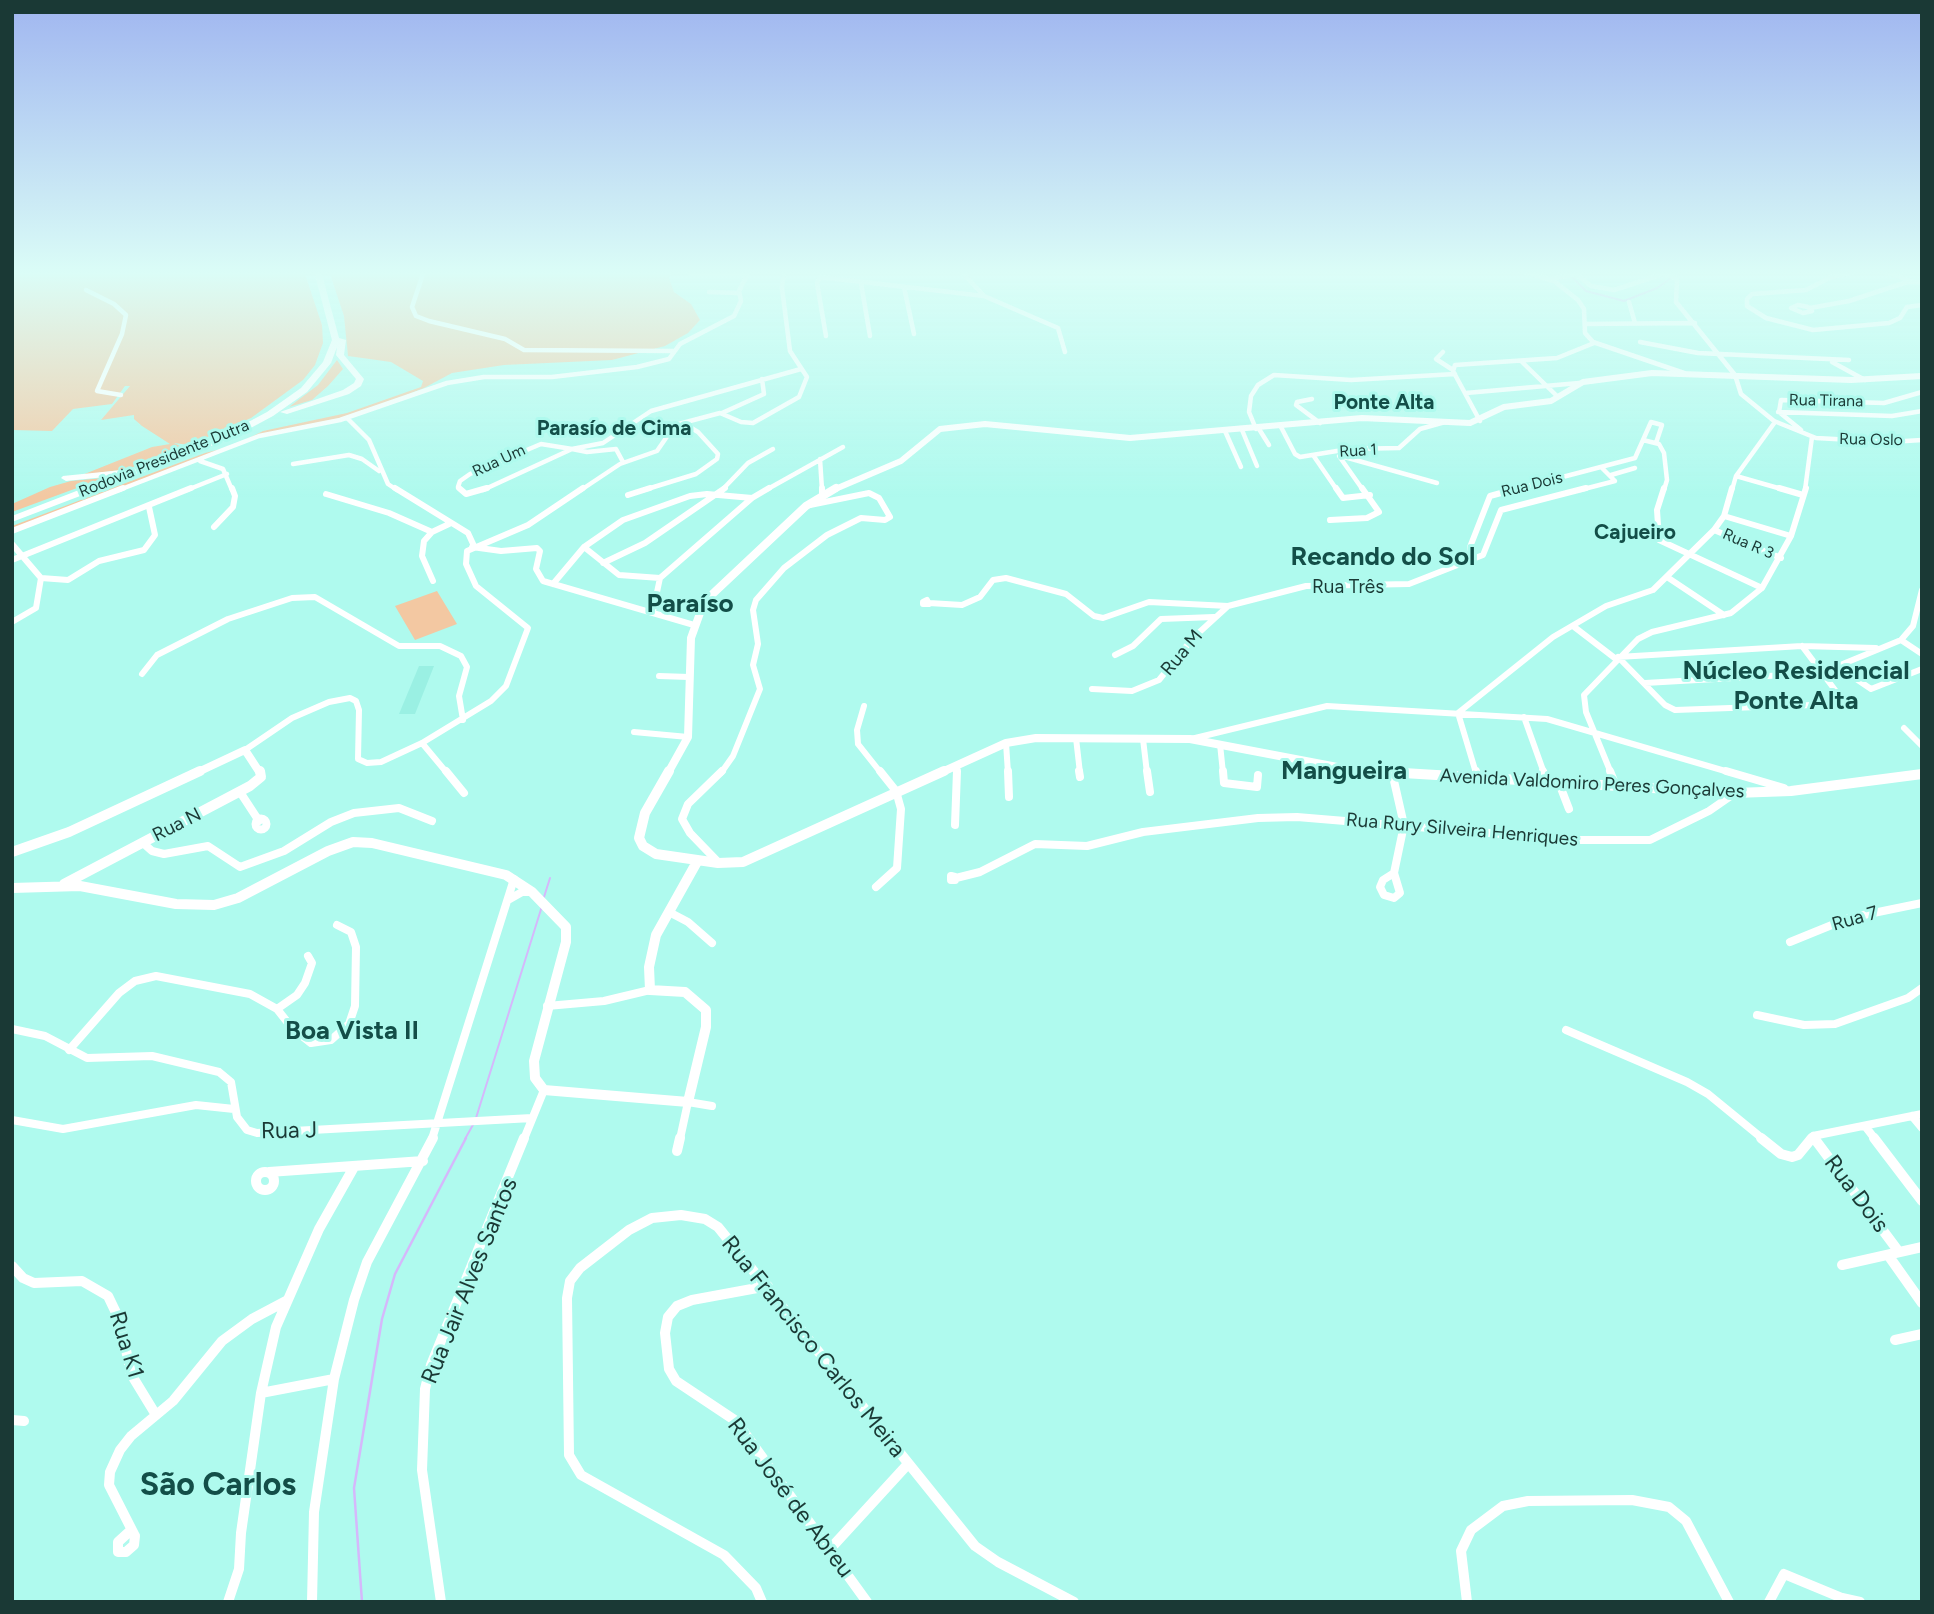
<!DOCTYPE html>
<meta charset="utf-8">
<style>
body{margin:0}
#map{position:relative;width:1934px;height:1614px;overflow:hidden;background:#affaee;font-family:Figtree,sans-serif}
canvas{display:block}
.frame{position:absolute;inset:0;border:14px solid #1a3935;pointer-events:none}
</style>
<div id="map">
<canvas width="1934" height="1614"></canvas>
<div class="frame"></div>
</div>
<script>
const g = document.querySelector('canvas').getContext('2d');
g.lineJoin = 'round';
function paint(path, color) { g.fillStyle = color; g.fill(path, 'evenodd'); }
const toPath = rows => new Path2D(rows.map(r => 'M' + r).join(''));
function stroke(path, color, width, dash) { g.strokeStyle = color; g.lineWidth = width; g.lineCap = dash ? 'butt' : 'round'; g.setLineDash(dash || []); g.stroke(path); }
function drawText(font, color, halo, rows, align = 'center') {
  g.font = font + ' Figtree,sans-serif'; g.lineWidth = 6; g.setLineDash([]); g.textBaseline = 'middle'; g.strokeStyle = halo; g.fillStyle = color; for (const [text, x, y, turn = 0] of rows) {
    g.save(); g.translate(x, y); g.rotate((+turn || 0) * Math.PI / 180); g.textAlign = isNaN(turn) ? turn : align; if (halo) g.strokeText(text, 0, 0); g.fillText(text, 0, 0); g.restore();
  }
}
const built = toPath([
 [419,666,434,666,415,714,399,714]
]);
const green = toPath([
 [12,271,304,271,322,325,323,343,315,365,303,380,251,418,189,445,174,443,180,446,174,451,128,469,82,475,152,447,170,444,142,426,134,419,134,415,101,420,130,386,125,386,112,404,73,409,52,431,12,430],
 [329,271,672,271,669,278,674,292,691,304,700,320,688,333,665,346,612,360,504,365,452,373,424,388,384,404,338,419,260,435,231,448,12,529,12,526,205,453,233,446,263,431,347,413,421,387,423,381,391,362,348,356,344,316],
 [337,360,343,369,328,386,312,400,289,407,318,385],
 [104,478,12,512,12,504,50,487,71,481],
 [437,591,457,624,415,640,395,606]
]);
const streamFar1 = toPath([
 [1572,277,1586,291,1624,301,1657,288,1681,271],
 [544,897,550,878],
 [476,1118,542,906],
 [465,1139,474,1123]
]);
const stream = toPath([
 [362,1602,354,1488,382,1319,395,1274,466,1138]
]);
const minorFar3 = toPath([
 [424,271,412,307,416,316,429,321,505,339,524,350,673,351],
 [1522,271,1554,281,1578,300,1584,309,1585,333,1593,342,1684,373],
 [1572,271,1591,286,1614,290,1669,272],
 [1857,271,1831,277,1806,290,1752,294,1747,299,1747,306,1766,318,1813,330,1889,323,1900,318,1907,307,1922,305],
 [1883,271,1911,281],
 [691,274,747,274],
 [1665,274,1677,279,1676,302,1735,375,1741,394,1774,421,1816,438,1889,442,1922,440],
 [1550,279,1576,274],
 [861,283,870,336],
 [904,287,914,334],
 [86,290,114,304,126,315,122,334,97,391,121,395],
 [709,292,739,293],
 [984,296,1058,328,1065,352],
 [1629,302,1635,323],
 [1798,305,1808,307,1812,311,1803,313,1791,308,1798,305],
 [1810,308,1849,301,1907,282,1922,282],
 [1585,324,1695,323],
 [826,336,817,283,820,277,984,296,961,271],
 [1640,342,1698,353,1849,360],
 [1443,352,1436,359,1453,370],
 [1521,361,1558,397],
 [1832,362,1865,380],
 [1466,393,1579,383],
 [1312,399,1297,402,1296,405,1320,423],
 [1778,412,1892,416,1922,411],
 [722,413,764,394,762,379],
 [347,418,369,440,388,484,397,490],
 [1480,421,1453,371,1455,365,1557,358,1594,343],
 [1281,427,1295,454,1300,457,1349,449,1399,448,1420,429,1445,422],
 [1256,429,1249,412,1251,396,1258,385,1274,375,1351,380,1455,374],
 [1259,429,1269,445],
 [1242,430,1257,466],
 [1801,430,1779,412,1781,400,1884,403,1922,392],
 [1225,431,1241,467],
 [1643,440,1659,444,1664,453,1667,480,1664,490],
 [572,449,587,452,616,449,623,462],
 [572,449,603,443,651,411,801,369],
 [1313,455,1337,490],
 [1339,456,1363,490],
 [1341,456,1437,483],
 [820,459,822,490],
 [200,461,223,469,232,490],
 [293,464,349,455,362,459,379,471],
 [1611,475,1635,468],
 [1736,476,1785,490],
 [119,490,259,436,340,420,447,383,484,377,552,377,637,367,669,359,680,344,734,316,741,301,739,291,749,271],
 [187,490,227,474],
 [461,490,458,487,460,481,470,474,541,444,572,449],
 [483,490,572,449],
 [581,490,620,464,657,451,675,425,720,413,741,422,753,423,799,397,807,377,790,351,782,288,784,271],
 [644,490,696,474,717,459,718,454,698,432,683,423],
 [722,490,748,463,773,449],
 [766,490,843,447],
 [1513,490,1635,458,1651,422,1662,425,1656,443],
 [1580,490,1615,481,1602,468],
 [1732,490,1736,476,1775,422],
 [1805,490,1812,437]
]);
const minorFar2 = toPath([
 [395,488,468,533,474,546],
 [459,488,466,494,487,488],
 [822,488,822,496],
 [1336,488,1343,498,1370,495],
 [1664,488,1657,510,1659,540,1762,588],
 [1779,488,1803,495],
 [326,494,389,513,432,532,449,524],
 [628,495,650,488],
 [1724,516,1791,536],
 [1330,520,1367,518,1379,512,1362,488],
 [214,527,233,507,235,496,232,488],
 [1714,530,1781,558],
 [12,531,123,488],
 [432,532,424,541,422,556,433,581],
 [12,544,41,578,36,608,12,622],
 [472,547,501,551,537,548,540,551,536,569,543,581,694,625],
 [12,560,191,488],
 [1472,560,1470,547,1490,496,1519,488],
 [603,563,645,543,725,488],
 [1667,577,1724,615],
 [41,578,68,580,99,561,144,550,155,535,149,507],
 [660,578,619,575,584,547,623,520,690,496,707,494,752,498],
 [553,584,584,547],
 [927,600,929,604,923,604,923,602,927,600],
 [929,603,962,605,980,597,993,580,1006,578,1066,594,1094,616,1103,618,1149,602,1228,606,1306,586,1409,584,1483,555,1501,510,1586,488],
 [653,611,660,578,752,498,769,488],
 [1573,626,1616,659],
 [1901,640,1922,654],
 [1115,655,1133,646,1161,619,1214,617],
 [1618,657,1665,705,1675,710,1841,704,1841,698,1802,646],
 [1618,657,1802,646,1876,648],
 [1837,666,1871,689,1922,669],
 [142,674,157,655,228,619,292,598,315,597,399,646,440,646,461,656,467,667,459,696,463,720],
 [659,676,689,677],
 [1645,683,1821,673,1901,640,1913,626,1922,590],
 [1092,689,1132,691,1159,680,1193,638,1227,607],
 [864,706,857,730,858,744,881,773],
 [1524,717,1544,773],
 [1904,728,1922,746],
 [634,732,688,737],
 [1076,738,1080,773],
 [1143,739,1147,773],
 [1191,739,1327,706,1547,719,1732,773],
 [422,743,447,773],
 [1006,743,1008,773],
 [1220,744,1223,773],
 [245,750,292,718,329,702,350,698,356,701,359,710,358,759,367,763,381,762,422,743,491,701,506,686,528,628,476,586,466,564,467,551,528,525,583,488],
 [721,773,733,756,760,689,753,665,758,644,753,610,756,600,784,568,827,535,861,518,885,520,890,517,879,498,869,493,810,505],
 [957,773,957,766],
 [1476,773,1458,713,1553,637,1606,606,1653,590,1714,530,1724,516,1732,488],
 [1611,773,1586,712,1584,695,1638,639,1652,632,1731,613,1762,588,1791,536,1806,488]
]);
const minorFar1 = toPath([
 [446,771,464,793],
 [1008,771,1009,797],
 [1079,771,1080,777],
 [1147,771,1150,792],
 [1223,771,1224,783,1257,787,1258,775],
 [1476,771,1478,778],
 [1543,771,1547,782],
 [1610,771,1616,786],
 [1726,771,1784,788],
 [1392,772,1404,825,1394,873],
 [1559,783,1569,809],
 [240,792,259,821],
 '255.5 824a5.5 5.5 0 1 1 11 0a5.5 5.5 0 1 1-11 0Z',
 [955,825,957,771],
 [143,843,152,851,164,854,208,846,240,867,284,851,331,822,354,813,399,808,432,821],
 [718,862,690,833,682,819,688,804,722,771],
 [1394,873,1400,893,1394,898,1384,895,1380,887,1383,880,1394,873],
 [951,876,955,877,955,880,951,880,951,876],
 [956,878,980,872,1035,844,1087,846,1143,832,1258,818,1297,817,1573,840,1650,840,1709,811,1735,793],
 [876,887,897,868,901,809,896,791,880,771],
 [508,900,522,892,532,892],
 [669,912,688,922,712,943],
 [1790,942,1849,918,1922,903],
 [547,1006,604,1001,650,990],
 [277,1009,297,995,305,983,312,963,308,956],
 [1757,1015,1804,1025,1835,1024,1908,998,1922,988],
 [12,1029,45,1036,87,1058,152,1056,219,1072,231,1082,237,1117,247,1130,257,1133,532,1118],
 [1566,1030,1687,1082,1708,1094,1763,1139],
 [69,1050,119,993,135,981,156,976,250,994,277,1009,292,1028,311,1043,331,1040,349,1024,355,1006,356,947,351,932,337,925],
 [1912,1116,1922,1128],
 [12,1120,63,1129,196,1105,234,1109],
 [1865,1126,1875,1139],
 [1813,1136,1816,1139],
 [432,1139,514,879],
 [524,1139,544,1090],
 [680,1139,688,1102,712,1106],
 [1810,1139,1813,1136,1922,1114]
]);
const minor = toPath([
 [1761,1138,1781,1154,1792,1157,1798,1155,1812,1138],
 [1814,1138,1899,1252],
 [1874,1138,1922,1201],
 [677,1151,680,1138],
 [269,1172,423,1161],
 '256 1181a9 9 0 1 1 18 0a9 9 0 1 1-18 0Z',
 [1888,1255,1922,1303],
 [1842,1265,1922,1247],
 [12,1266,23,1278,34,1283,82,1281,108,1296,120,1321,131,1374,156,1415],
 [768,1286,692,1300,677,1306,668,1317,665,1333,669,1369,676,1381,736,1421,867,1602],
 [1895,1340,1922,1334],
 [261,1393,334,1379],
 [12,1420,24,1421],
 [129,1532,135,1536,134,1545,126,1552,118,1552,118,1542,129,1532],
 [135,1536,109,1485,110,1472,120,1450,131,1436,173,1401,222,1341,252,1319,286,1301],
 [831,1548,907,1465],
 [228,1602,239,1569,241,1533,261,1393,276,1327,319,1229,354,1167],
 [312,1602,314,1512,334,1379,354,1300,367,1262,433,1138],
 [441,1602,422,1470,425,1389,431,1365,524,1138],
 [762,1602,756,1588,724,1555,581,1475,569,1455,567,1298,570,1281,580,1268,629,1230,652,1218,681,1215,705,1219,718,1227,975,1546,998,1562,1074,1602],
 [1467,1602,1461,1551,1471,1530,1503,1506,1528,1501,1632,1500,1669,1507,1686,1521,1729,1602],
 [1769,1602,1784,1574,1842,1598,1860,1602]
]);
const tertiaryFar2 = toPath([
 [833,490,901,461,940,429,985,424,1130,438,1362,418,1470,423,1504,407,1551,401,1583,382,1652,373,1851,380,1922,376]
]);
const tertiaryFar1 = toPath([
 [196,773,245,750,260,773],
 [668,773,688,737,691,638,704,602,806,506,836,488],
 [940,773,1006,743,1036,738,1190,739,1353,770,1399,773]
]);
const tertiary = toPath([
 [669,771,645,813,639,838,643,846,656,854,718,863,743,862,944,771],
 [1370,771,1735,793,1791,791,1922,774],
 [12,852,69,832,200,771],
 [64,884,250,786,261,777,260,771],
 [12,888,80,886,176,904,214,905,238,898,328,851,353,842,372,843,506,875,532,892,566,927,566,942,534,1061,535,1078,544,1090,688,1102,706,1027,706,1010,685,992,650,990,649,967,656,935,698,860]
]);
const motorway = toPath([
 [314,271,321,271,339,338,346,340,344,355,364,379,361,386,349,394,287,414,280,412,343,390,354,383,356,379,336,355,337,347,331,363,307,392,273,416,232,438,12,522,12,516,115,476,66,481,61,478,63,476,122,470,126,472,226,434,267,412,301,388,323,362,332,340,314,271]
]);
const farStreetnames = [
 ["Rua Tirana",1826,401,1],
 ["Rua Oslo",1871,440,1],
 ["Rua 1",1358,451,-3],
 ["Rodovia Presidente Dutra",164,459,-22],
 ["Rua Um",499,461,-25],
 ["Rua Dois",1532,485,-14],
 ["Rua R 3",1748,544,23]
];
const streetNames = [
 ["Rua Três",1348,587],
 ["Rua M",1182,653,-50],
 ["Avenida Valdomiro Peres Gonçalves",1592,784,3],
 ["Rua N",177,825,-27],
 ["Rua Rury Silveira Henriques",1462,830,5],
 ["Rua 7",1855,919,-16]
];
const farDistrictnames = [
 ["Ponte Alta",1384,403],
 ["Parasío de Cima",614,429],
 ["Cajueiro",1635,533]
];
const nearStreetnames = [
 ["Rua J",289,1131,-1],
 ["Rua Dois",1856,1194,53],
 ["Rua Jair Alves Santos",470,1281,-68],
 ["Rua K1",126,1345,73],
 ["Rua Francisco Carlos Meira",813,1347,51],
 ["Rua José de Abreu",790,1498,53]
];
const districtNames = [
 ["Recando do Sol",1383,557],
 ["Paraíso",690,604],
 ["Núcleo Residencial",1796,671],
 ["Ponte Alta",1796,701],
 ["Mangueira",1344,771],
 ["Boa Vista II",352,1031]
];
const nearDistrictnames = [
 ["São Carlos",218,1486]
];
paint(built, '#9af0e3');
paint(green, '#f3c8a2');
stroke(streamFar1, '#d5b8fb', 2);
stroke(stream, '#d5b8fb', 2.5);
stroke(minorFar3, '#fff', 4.5);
stroke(minorFar2, '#fff', 6);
stroke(minorFar1, '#fff', 8);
stroke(minor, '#fff', 10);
stroke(tertiaryFar2, '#fff', 6);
stroke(tertiaryFar1, '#fff', 8);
stroke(tertiary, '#fff', 10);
paint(motorway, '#fff');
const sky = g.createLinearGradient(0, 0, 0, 497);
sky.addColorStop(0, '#a0b6f0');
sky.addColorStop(0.55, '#dbfdf7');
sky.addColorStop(1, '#dbfdf700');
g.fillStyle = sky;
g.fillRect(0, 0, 1934, 497);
drawText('16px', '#1a3935', '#affaee', farStreetnames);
drawText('19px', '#1a3935', '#affaee', streetNames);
drawText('bold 21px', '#134e48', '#affaee', farDistrictnames);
drawText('23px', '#1a3935', '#affaee', nearStreetnames);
drawText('bold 26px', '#134e48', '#affaee', districtNames);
drawText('bold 32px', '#134e48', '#affaee', nearDistrictnames);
</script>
